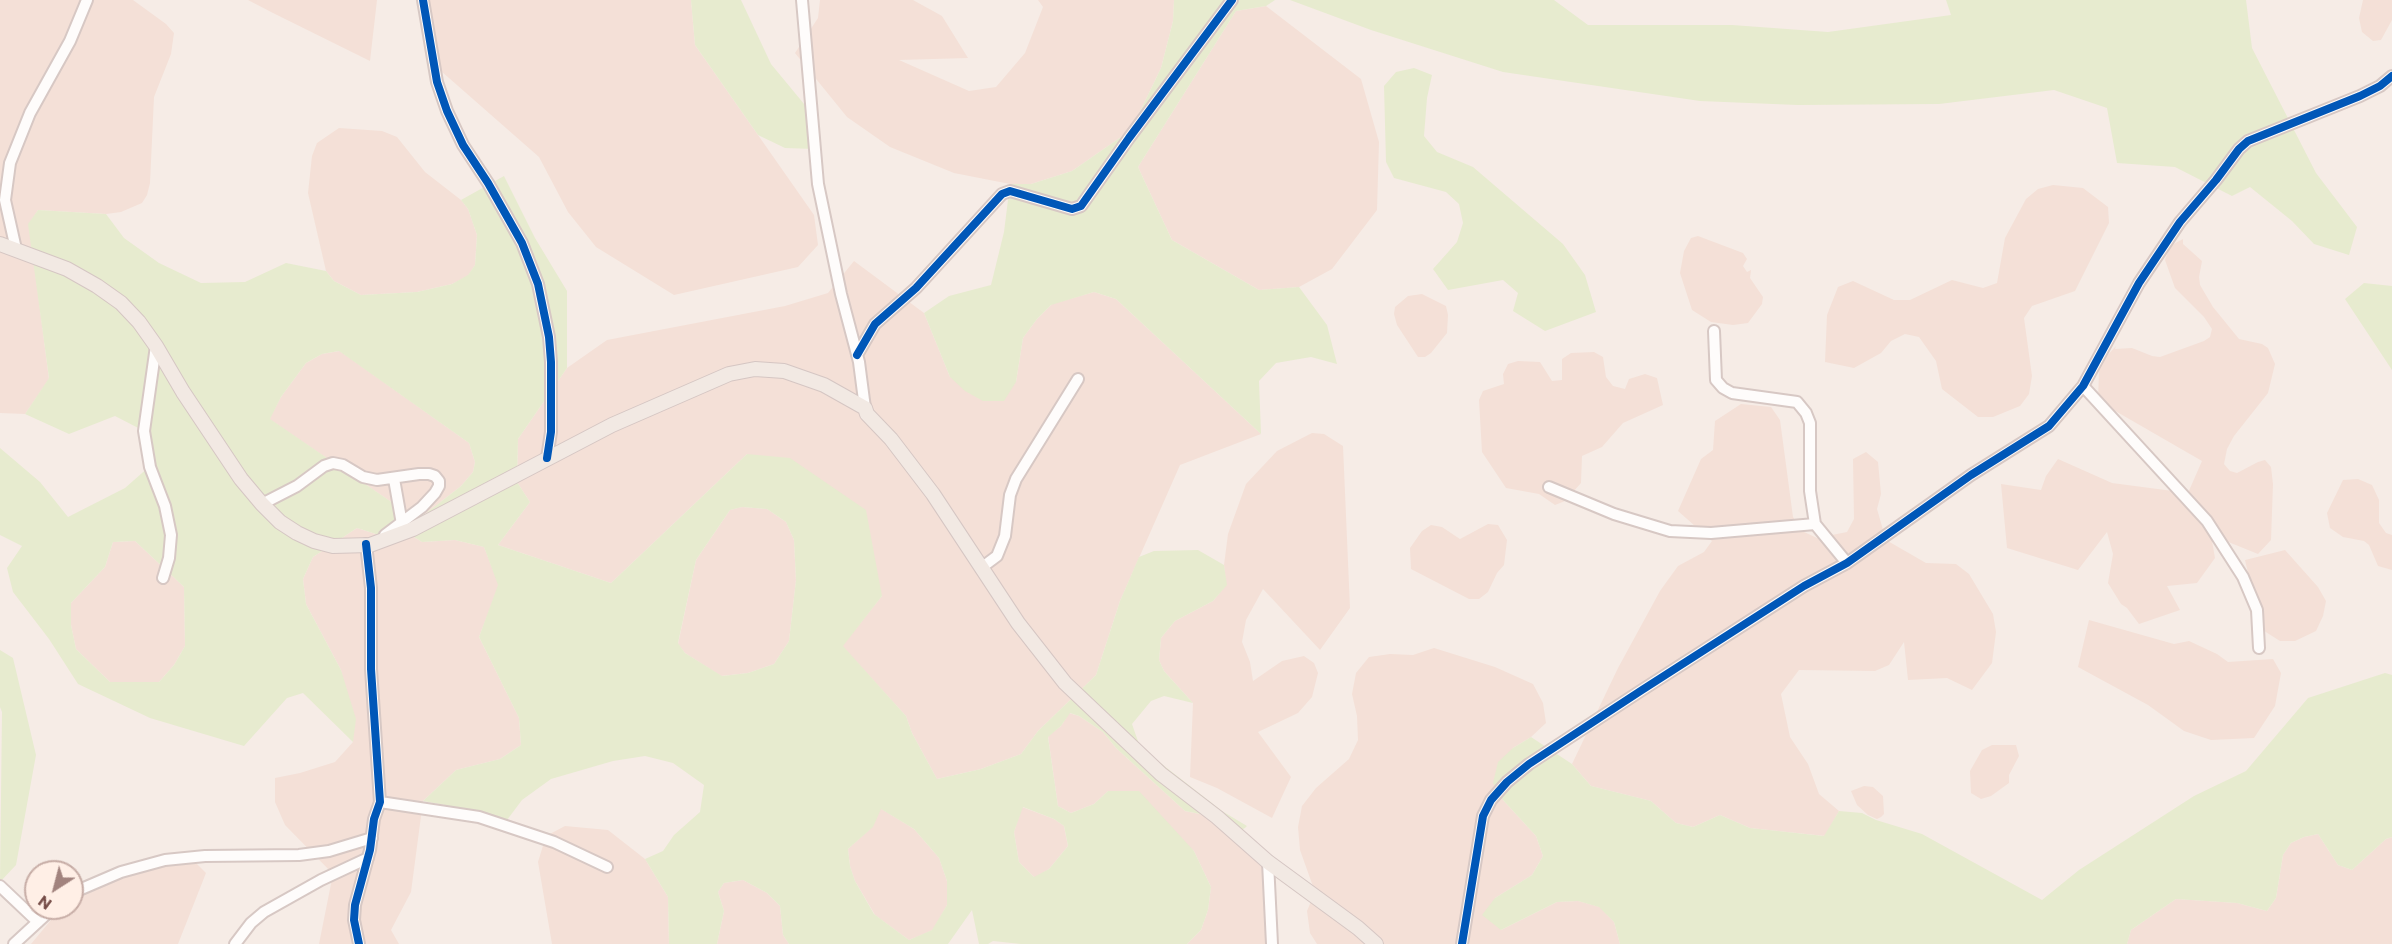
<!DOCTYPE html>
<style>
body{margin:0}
#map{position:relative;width:2392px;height:944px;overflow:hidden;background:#f6ece6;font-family:Commissioner,sans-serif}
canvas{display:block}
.north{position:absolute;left:24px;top:860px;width:60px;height:60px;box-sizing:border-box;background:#ffefe6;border:2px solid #c7ada6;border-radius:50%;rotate:216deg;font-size:16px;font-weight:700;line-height:24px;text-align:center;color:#744b46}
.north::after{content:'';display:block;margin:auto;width:21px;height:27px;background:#a2837e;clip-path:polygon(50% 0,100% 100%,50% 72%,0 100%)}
</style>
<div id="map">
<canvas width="2392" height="944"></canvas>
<div class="north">N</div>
</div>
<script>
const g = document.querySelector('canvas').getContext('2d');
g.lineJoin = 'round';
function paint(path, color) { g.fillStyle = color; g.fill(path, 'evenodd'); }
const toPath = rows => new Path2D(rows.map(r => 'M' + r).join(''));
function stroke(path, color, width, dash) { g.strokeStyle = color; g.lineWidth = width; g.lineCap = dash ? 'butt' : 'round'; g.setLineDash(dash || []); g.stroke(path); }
const residential = toPath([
 [0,0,133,0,166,24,174,33,171,54,154,97,150,183,147,195,142,203,121,212,106,214,38,210,29,224,49,379,25,414,0,413],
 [248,0,377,0,370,61,273,13],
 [417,0,691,0,695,45,814,215,818,245,798,267,674,295,596,247,568,212,539,157,441,71],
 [820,0,913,0,942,16,968,58,899,60,969,91,996,87,1025,53,1043,7,1038,0,1174,0,1173,21,1161,68,1131,130,1072,171,1031,184,1010,184,954,173,890,147,847,117,795,53,818,18],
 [2363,0,2392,0,2392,20,2381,40,2373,41,2362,32,2359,18],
 [1266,6,1361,79,1379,142,1377,210,1332,269,1299,287,1259,290,1172,240,1138,167,1236,11],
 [339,128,382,131,397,137,425,172,461,200,468,209,477,235,475,265,468,276,452,284,417,292,361,295,334,281,326,271,308,193,312,156,317,143],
 [2053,185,2083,188,2108,207,2109,223,2075,291,2032,306,2024,318,2032,376,2029,394,2020,406,1993,417,1978,417,1942,389,1936,361,1919,337,1905,334,1891,341,1881,353,1854,368,1825,362,1827,315,1838,287,1853,281,1894,300,1910,300,1952,280,1983,288,1997,283,2005,238,2026,199,2038,189],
 [1698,236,1743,253,1747,259,1743,266,1747,272,1751,270,1750,278,1763,297,1762,304,1748,323,1733,325,1711,322,1692,310,1680,273,1684,251,1691,238],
 [2183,239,2183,244,2202,261,2199,277,2200,285,2213,307,2239,339,2262,344,2268,348,2275,364,2268,393,2234,436,2227,449,2224,464,2230,471,2237,473,2258,462,2265,460,2271,467,2273,484,2271,540,2258,554,2211,535,2215,558,2197,583,2167,586,2180,610,2139,624,2127,608,2121,604,2108,583,2113,554,2107,532,2078,570,2007,548,2001,484,2041,490,2046,476,2058,459,2112,483,2188,493,2202,461,2098,401,2099,371,2105,358,2116,346,2115,349,2132,348,2152,356,2160,357,2204,341,2210,337,2212,329,2204,317,2175,288,2165,260,2170,246],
 [854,261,924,313,950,377,1016,382,1023,338,1037,319,1052,304,1094,292,1116,299,1261,434,1180,465,1120,601,1096,675,1038,731,1021,754,981,769,937,779,912,733,906,716,842,646,882,596,747,454,611,583,498,545,530,502,517,482,518,439,567,368,607,340,785,306,828,293],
 [1422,294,1446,306,1448,315,1447,333,1431,353,1425,357,1418,357,1397,325,1394,314,1395,307,1408,296],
 [340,351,469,443,475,462,473,472,461,486,425,514,412,516,269,419,281,397,306,363,322,354],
 [1594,352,1603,357,1606,377,1613,386,1625,389,1629,379,1645,374,1657,378,1663,405,1623,423,1602,447,1582,456,1581,483,1565,501,1555,505,1539,494,1506,488,1482,452,1479,400,1483,391,1504,384,1503,374,1508,364,1518,361,1540,362,1552,381,1562,380,1562,359,1571,353],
 [1741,404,1771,407,1780,420,1793,517,1802,531,1817,538,1847,532,1854,519,1853,459,1866,452,1878,462,1881,494,1877,509,1886,540,1926,563,1956,564,1969,574,1993,614,1996,632,1992,663,1972,690,1947,678,1908,680,1904,642,1889,665,1875,671,1799,670,1781,694,1790,737,1808,764,1819,794,1839,811,1825,836,1750,828,1720,815,1693,827,1676,823,1651,801,1591,786,1572,764,1618,668,1660,591,1678,566,1704,552,1712,541,1678,511,1701,459,1713,450,1715,421],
 [1312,433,1324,434,1343,446,1350,608,1320,650,1263,589,1246,620,1242,642,1250,662,1253,681,1282,661,1304,656,1314,663,1318,673,1312,697,1298,713,1258,732,1291,777,1272,818,1217,788,1190,777,1193,703,1164,671,1159,660,1161,638,1175,621,1213,601,1226,585,1224,565,1228,534,1246,484,1277,451],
 [2358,479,2372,485,2379,500,2379,523,2386,533,2392,535,2392,570,2378,566,2369,545,2364,541,2343,537,2330,528,2327,513,2343,480],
 [742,507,767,509,786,522,794,540,796,580,789,641,774,664,748,673,721,676,685,653,678,644,696,560,730,510],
 [1488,524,1498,525,1507,540,1504,565,1497,573,1488,592,1479,599,1469,599,1411,569,1410,548,1422,531,1431,525,1442,527,1460,539],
 [357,528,379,535,403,530,422,542,455,540,484,547,499,585,479,637,519,718,521,745,500,759,456,770,423,801,411,892,391,930,399,944,319,944,333,874,285,825,275,802,275,778,300,773,335,762,353,742,341,670,306,604,303,579,313,557],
 [135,541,184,587,185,646,174,665,159,682,110,682,76,649,71,625,71,603,105,567,113,542],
 [2285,550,2318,587,2326,601,2323,616,2316,631,2295,641,2280,641,2261,629,2245,560],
 [2089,620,2174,644,2189,641,2217,654,2228,662,2273,659,2281,673,2275,706,2254,738,2211,740,2184,731,2148,705,2078,667],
 [1434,648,1495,667,1533,684,1543,703,1546,723,1531,737,1513,748,1503,800,1536,836,1543,856,1532,875,1495,898,1501,930,1557,902,1578,901,1600,907,1614,922,1620,944,1317,944,1310,933,1307,911,1315,892,1300,850,1298,827,1302,806,1316,788,1349,759,1358,740,1357,716,1352,694,1356,673,1369,657,1390,654,1413,655],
 [1069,713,1079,716,1103,732,1116,748,1185,811,1215,817,1239,831,1269,876,1272,944,1187,944,1201,930,1208,910,1211,887,1194,851,1108,791,1094,804,1071,813,1058,806,1048,736,1061,726],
 [1992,745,2016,745,2019,756,2009,775,2009,783,1991,796,1981,799,1971,793,1970,771,1982,750],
 [1864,786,1873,787,1883,796,1884,814,1881,817,1877,819,1868,815,1857,805,1851,791],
 [1022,807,1054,819,1064,826,1068,846,1049,869,1035,878,1019,862,1014,832],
 [880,808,914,829,939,858,947,881,947,905,933,930,909,940,875,915,855,881,850,866,848,849,872,827],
 [565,826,608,830,645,859,668,897,669,944,552,944,538,862,546,836],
 [2318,834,2338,865,2352,870,2386,839,2392,837,2392,944,2127,944,2131,930,2176,899,2237,903,2267,911,2276,898,2283,855,2291,843,2304,837],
 [163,862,195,862,206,873,178,944,31,944,61,908,72,908,72,897,92,884],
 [743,880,767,893,780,906,783,935,789,944,717,944,724,911,718,892,724,883]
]);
const green = toPath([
 [691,0,741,0,771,64,814,116,814,149,785,148,758,135,695,45],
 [1174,0,1275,0,1266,6,1236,11,1138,167,1172,240,1259,290,1299,287,1327,325,1337,364,1311,357,1276,363,1259,381,1261,434,1116,299,1094,292,1051,305,1037,319,1023,338,1016,382,1004,401,983,401,965,391,950,377,924,313,949,296,991,285,1004,232,1010,184,1031,184,1072,171,1131,130,1161,68,1173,21],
 [1290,0,1554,0,1588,25,1732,25,1828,32,1951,15,1946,0,2246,0,2252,48,2316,173,2357,227,2349,255,2314,244,2292,221,2250,187,2232,196,2175,167,2117,163,2107,108,2054,90,1939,104,1798,105,1700,101,1503,72,1371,30],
 [1414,68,1432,75,1427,98,1424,136,1437,152,1473,167,1563,244,1585,275,1596,312,1545,331,1513,311,1518,293,1503,280,1448,290,1433,269,1457,242,1463,223,1459,204,1446,192,1394,178,1386,162,1384,86,1396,72],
 [504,176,535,238,567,291,567,368,518,439,517,482,530,502,498,545,611,583,747,454,790,458,866,510,882,596,843,646,906,716,912,733,937,779,981,769,1021,754,1038,731,1096,675,1120,601,1139,557,1154,551,1198,550,1224,565,1227,585,1213,601,1175,621,1161,638,1159,660,1164,671,1193,703,1164,696,1151,701,1132,724,1140,747,1222,811,1247,826,1245,828,1239,831,1215,817,1185,811,1116,748,1103,732,1079,716,1070,713,1061,726,1048,737,1058,806,1071,813,1094,804,1108,791,1139,791,1194,851,1211,887,1208,910,1201,930,1187,944,1021,944,993,941,988,944,979,944,972,910,948,944,789,944,783,935,780,906,767,893,743,880,724,883,718,892,724,911,717,944,669,944,668,897,645,859,663,851,674,835,700,812,704,785,673,763,645,756,613,761,551,779,522,800,504,824,445,805,423,801,456,770,500,759,521,745,519,718,479,637,498,585,484,547,455,540,422,542,403,530,379,535,357,528,313,557,303,579,306,604,341,670,356,719,353,742,303,693,287,698,244,746,150,718,78,684,49,639,13,592,7,568,22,546,0,535,0,448,40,482,68,517,125,488,150,466,144,431,115,416,69,434,25,414,49,378,28,224,38,210,106,214,124,238,159,263,201,283,245,282,286,263,326,271,334,281,361,295,417,292,452,284,468,275,475,265,477,235,468,209,461,200],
 [339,351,469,443,475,462,473,472,461,486,425,514,412,516,270,419,281,397,306,363,322,354],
 [742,507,767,509,786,522,794,540,796,580,789,641,774,664,748,673,722,676,685,653,678,643,696,560,730,510],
 [135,541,184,587,185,646,174,665,159,682,110,682,76,649,71,625,71,603,105,567,113,542],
 [1023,807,1054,819,1064,826,1068,846,1049,869,1034,877,1019,862,1014,832],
 [881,809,914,829,939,858,947,881,947,905,932,930,909,940,874,914,855,881,850,866,848,849,873,827],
 [2364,283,2392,286,2392,370,2345,299],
 [0,650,13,658,36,755,16,865,0,882,2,712,0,707],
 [2385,673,2392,675,2392,837,2386,839,2352,870,2338,865,2318,834,2304,837,2291,843,2283,855,2276,898,2267,911,2237,903,2176,899,2131,930,2127,944,1620,944,1614,922,1599,907,1578,901,1557,902,1501,930,1482,915,1495,898,1532,875,1543,856,1536,836,1503,800,1493,783,1498,762,1513,748,1531,737,1572,764,1591,786,1651,801,1676,823,1693,827,1720,815,1750,828,1824,836,1839,811,1862,813,1876,820,1922,834,2042,900,2079,870,2194,796,2246,771,2308,698]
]);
const minor = toPath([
 [423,0,437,82,447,111,463,145,488,183,522,243,538,284,549,337,551,362,551,432,547,458],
 [802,0,818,184,841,294,859,362,865,408],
 [16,249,5,200,10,163,30,113,70,41,87,0],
 [1714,331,1716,380,1723,388,1732,393,1797,402,1806,413,1810,423,1810,491,1815,524,1847,563],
 [156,346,144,431,150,467,165,506,171,535,169,558,163,578],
 [857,355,875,324,916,288,1002,194,1010,191,1072,209,1081,206,1129,138,1232,0],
 [2083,386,2207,521,2243,577,2257,610,2259,648],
 [394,479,402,524],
 [1549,487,1614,514,1670,531,1711,533,1815,524],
 [262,504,297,486,324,466,333,463,343,465,363,477,377,480,419,474,429,474,435,476,439,481,439,486,435,493,422,507,385,535],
 [981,568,997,556,1005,536,1010,495,1016,479,1078,379],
 [380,802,479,817,554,842,607,867],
 [1268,862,1272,944],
 [0,886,38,922],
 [72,893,121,872,165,860,205,856,299,855,329,851,372,838],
 [14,944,53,908],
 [235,944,251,923,264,912,321,880,368,858],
 [359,944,354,920,355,905,370,850,374,819,380,802,371,669,371,588,366,544],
 [1462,944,1483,816,1491,800,1507,782,1529,764,1642,690,1804,586,1847,563,1971,475,2049,426,2083,386,2139,283,2180,222,2216,180,2239,149,2248,141,2360,96,2380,86,2392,76]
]);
const major = toPath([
 [0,244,67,269,97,286,121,303,139,322,156,346,183,392,241,479,262,504,280,522,297,533,314,541,333,546,370,545,413,529,612,425,729,374,755,369,784,371,824,385,865,408,867,414,891,439,933,494,1018,623,1065,683,1161,774,1217,817,1268,862,1358,928,1376,944]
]);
const cycleway = toPath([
 [423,0,437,82,447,111,463,145,488,183,522,243,538,284,549,337,551,362,551,432,547,458],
 [857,355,875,324,916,288,1002,194,1010,191,1072,209,1081,206,1129,138,1232,0],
 [359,944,354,920,355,905,370,850,374,819,380,802,371,669,371,588,366,544],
 [1462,944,1483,816,1491,800,1507,782,1529,764,1642,690,1804,586,1847,563,1971,475,2049,426,2083,386,2139,283,2180,222,2216,180,2239,149,2248,141,2360,96,2380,86,2392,76]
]);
paint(residential, '#f4e0d7');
paint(green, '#e7ebcf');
stroke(minor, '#d7c8c4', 14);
stroke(major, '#d5c6c3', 16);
stroke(minor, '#fefcfb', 10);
stroke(major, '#f2e9e3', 14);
stroke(cycleway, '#0057b8', 8);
</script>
